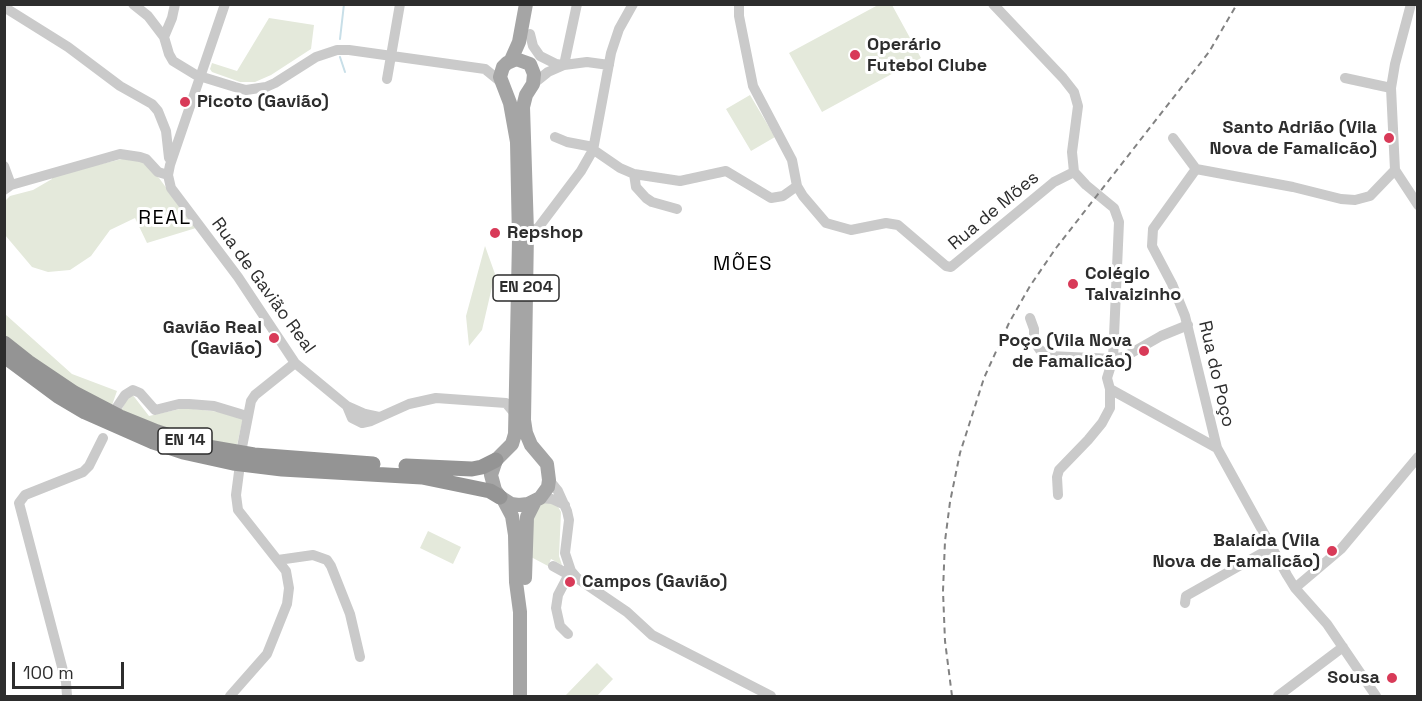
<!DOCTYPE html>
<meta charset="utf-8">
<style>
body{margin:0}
#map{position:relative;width:1422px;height:701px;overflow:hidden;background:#fff;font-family:"Space Grotesk",sans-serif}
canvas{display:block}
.frame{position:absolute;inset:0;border:6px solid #2d2d2d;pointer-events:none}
.scale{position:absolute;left:12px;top:662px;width:112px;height:27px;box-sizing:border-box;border:3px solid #2d2d2d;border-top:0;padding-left:8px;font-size:18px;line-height:21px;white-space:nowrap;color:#2d2d2d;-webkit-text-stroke:4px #fff;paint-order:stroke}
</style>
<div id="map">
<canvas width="1422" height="701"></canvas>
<div class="frame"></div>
<div class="scale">100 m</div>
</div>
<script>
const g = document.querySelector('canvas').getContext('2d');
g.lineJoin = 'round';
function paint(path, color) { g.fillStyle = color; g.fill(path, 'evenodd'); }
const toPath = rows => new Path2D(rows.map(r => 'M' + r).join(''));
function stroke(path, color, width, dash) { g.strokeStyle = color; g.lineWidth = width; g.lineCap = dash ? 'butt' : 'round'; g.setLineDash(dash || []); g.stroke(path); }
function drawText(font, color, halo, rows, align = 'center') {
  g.font = font + ' "Space Grotesk",sans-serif'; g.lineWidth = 6; g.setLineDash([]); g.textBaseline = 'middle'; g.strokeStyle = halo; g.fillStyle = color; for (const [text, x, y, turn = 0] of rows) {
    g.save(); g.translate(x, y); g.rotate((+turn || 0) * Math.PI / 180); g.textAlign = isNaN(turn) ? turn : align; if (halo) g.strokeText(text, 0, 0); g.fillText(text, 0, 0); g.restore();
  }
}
const green = toPath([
 [892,5,921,58,822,112,789,53,878,5],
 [269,18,314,25,311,49,271,75,255,82,240,82,212,72,210,69,212,63,237,71],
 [750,95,775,137,751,151,726,109],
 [126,158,142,162,159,178,196,228,147,243,135,218,110,230,91,256,70,270,48,272,32,267,5,235,4,202,10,196,33,190,52,179,52,176],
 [485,246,495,274,482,330,469,346,466,316],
 [5,314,72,374,117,391,111,408,83,394,5,337],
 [132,394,149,416,184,408,221,412,243,418,237,445,207,443,120,413,129,395],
 [545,501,557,505,561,512,559,556,562,565,551,559,548,566,531,557,532,515],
 [428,531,461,547,453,564,420,548],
 [597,663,613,679,597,696,565,696]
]);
const stream = toPath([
 [340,39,344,4],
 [340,57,345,72]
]);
const minor = toPath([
 [133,4,148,16,164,37,169,54,173,61,196,75,235,87,246,90,266,87,275,83,316,57,337,50,349,50,485,69,501,82],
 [225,4,170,165,168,175,171,188,238,277,295,363,347,406,365,414,379,417],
 [739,4,739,16,753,86,792,160,797,186,803,196,826,223,851,230,886,223,898,225,946,266,951,267,1054,182,1074,172],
 [993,4,1063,78,1074,92,1078,106,1072,152,1074,172,1086,185,1114,208,1119,222,1113,359,1107,378,1110,389,1110,408,1102,423,1088,440,1059,470,1057,477,1058,495],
 [4,7,68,47,120,86,152,104,158,111,166,131,169,158],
 [530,34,533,46,540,56,556,64,563,65],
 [164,37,172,18,175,4],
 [564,65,577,4],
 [1345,78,1391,88],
 [387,79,400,4],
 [533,84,548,72,564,65,587,62,609,65],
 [555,137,567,142,588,146,620,168,634,174,680,181,726,171,771,198,783,196,797,186],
 [1173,138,1196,169],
 [4,166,11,185],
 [1196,169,1153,229,1152,246,1172,284,1185,316,1217,448,1287,575,1295,588,1327,624,1376,696],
 [1196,169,1293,187,1341,199,1355,200,1370,196,1395,170,1391,88,1395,64,1411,4],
 [1395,170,1418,205],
 [634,174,636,187,646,198,652,202,677,209],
 [4,190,11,185,32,179,120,154,140,157,146,159,158,172,168,175],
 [527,232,538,228,581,171,593,150,611,53,619,29,633,4],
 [1030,318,1034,329,1034,341,1040,350,1050,356,1113,359,1126,356,1161,336,1188,325],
 [1110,389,1217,448],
 [347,406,352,418,362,423,371,421,409,404,436,398,506,403,516,415],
 [117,407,125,395,133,390,140,393,155,410,179,404,189,404,214,406,247,416],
 [242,447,251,401,255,395,295,363],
 [549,480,558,491,567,511,569,520,565,553,571,571,577,578,627,612,652,635,771,696],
 [540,498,552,499,565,505],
 [278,560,313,555,327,560,331,566,350,614,360,657],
 [553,566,573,577],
 [1295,588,1341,549,1418,457],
 [1185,603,1186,596,1271,548],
 [568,634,560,626,556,608,558,595,568,576],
 [67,696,66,682,19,503,25,495,83,472,89,466,103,438],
 [230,696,267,654,287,604,289,588,286,571,238,510,236,495,239,472],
 [1278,696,1343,647]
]);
const major = toPath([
 [516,59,530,64,534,74,533,84,526,95,523,107,527,232,524,420,526,433,531,445,547,464,549,480,548,487,540,498,528,504,519,505,511,504,500,497,495,490,491,475,496,460,512,444,515,434,519,240,517,142,510,103,500,77,503,67,507,63,516,59],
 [511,60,519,42,526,4],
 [503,499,512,516,515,535,516,582,520,612,520,696],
 [525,578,527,517,535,501]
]);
const highway = toPath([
 [4,343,28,362,74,393,120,417,157,432,202,446,254,455,373,464],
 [4,356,58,396,85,412,153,442,183,452,233,463,282,469,422,477,490,491,500,497],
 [406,466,472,469,482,467,496,460]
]);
const rail = toPath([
 [952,696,945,641,943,591,945,541,950,502,960,453,984,378,1009,323,1030,286,1056,248,1209,52,1237,4]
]);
const markers = [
 [855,55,6,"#d83a58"],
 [185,102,6,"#d83a58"],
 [1389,138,6,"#d83a58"],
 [495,233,6,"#d83a58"],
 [1073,284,6,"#d83a58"],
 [274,338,6,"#d83a58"],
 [1144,351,6,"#d83a58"],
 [1332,551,6,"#d83a58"],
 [570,582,6,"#d83a58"],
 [1392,678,6,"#d83a58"]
];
const shields = [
 [526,288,66],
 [185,441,54]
];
const shieldNames = [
 ["EN 204",526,288],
 ["EN 14",185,441]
];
const poiNames = [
 ["Operário",867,45],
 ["Futebol Clube",867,66],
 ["Picoto (Gavião)",197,102],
 ["Santo Adrião (Vila",1377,128,"right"],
 ["Nova de Famalicão)",1377,149,"right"],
 ["Repshop",507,233],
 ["Colégio",1085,274],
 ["Talvaizinho",1085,295],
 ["Gavião Real",262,328,"right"],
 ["(Gavião)",262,349,"right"],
 ["Poço (Vila Nova",1132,341,"right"],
 ["de Famalicão)",1132,362,"right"],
 ["Balaída (Vila",1320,541,"right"],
 ["Nova de Famalicão)",1320,562,"right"],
 ["Campos (Gavião)",582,582],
 ["Sousa",1380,678,"right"]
];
const streetNames = [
 ["Rua de Mões",994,211,-40],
 ["Rua de Gavião Real",263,286,54],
 ["Rua do Poço",1216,374,77]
];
const neighbourhoodNames = [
 ["REAL",165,219],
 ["MÕES",743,265]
];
paint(green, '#e4e9db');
stroke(stream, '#c8dfe8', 2);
stroke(minor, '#cacaca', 10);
stroke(major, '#a5a5a5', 14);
stroke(highway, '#949494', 15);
stroke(rail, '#828282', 2, [6, 4.5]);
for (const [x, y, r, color] of markers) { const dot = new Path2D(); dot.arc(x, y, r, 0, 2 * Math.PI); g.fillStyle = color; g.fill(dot); stroke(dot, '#fff', 2); }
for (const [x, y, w] of shields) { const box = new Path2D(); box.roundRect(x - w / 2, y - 13, w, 26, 4.5); g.fillStyle = '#fff'; g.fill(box); stroke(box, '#2d2d2d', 1.5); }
drawText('bold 16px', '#2d2d2d', null, shieldNames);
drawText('bold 18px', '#2d2d2d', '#fff', poiNames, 'left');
drawText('18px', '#2d2d2d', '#fff', streetNames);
g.letterSpacing = '1.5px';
drawText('20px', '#000', '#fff', neighbourhoodNames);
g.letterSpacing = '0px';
</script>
